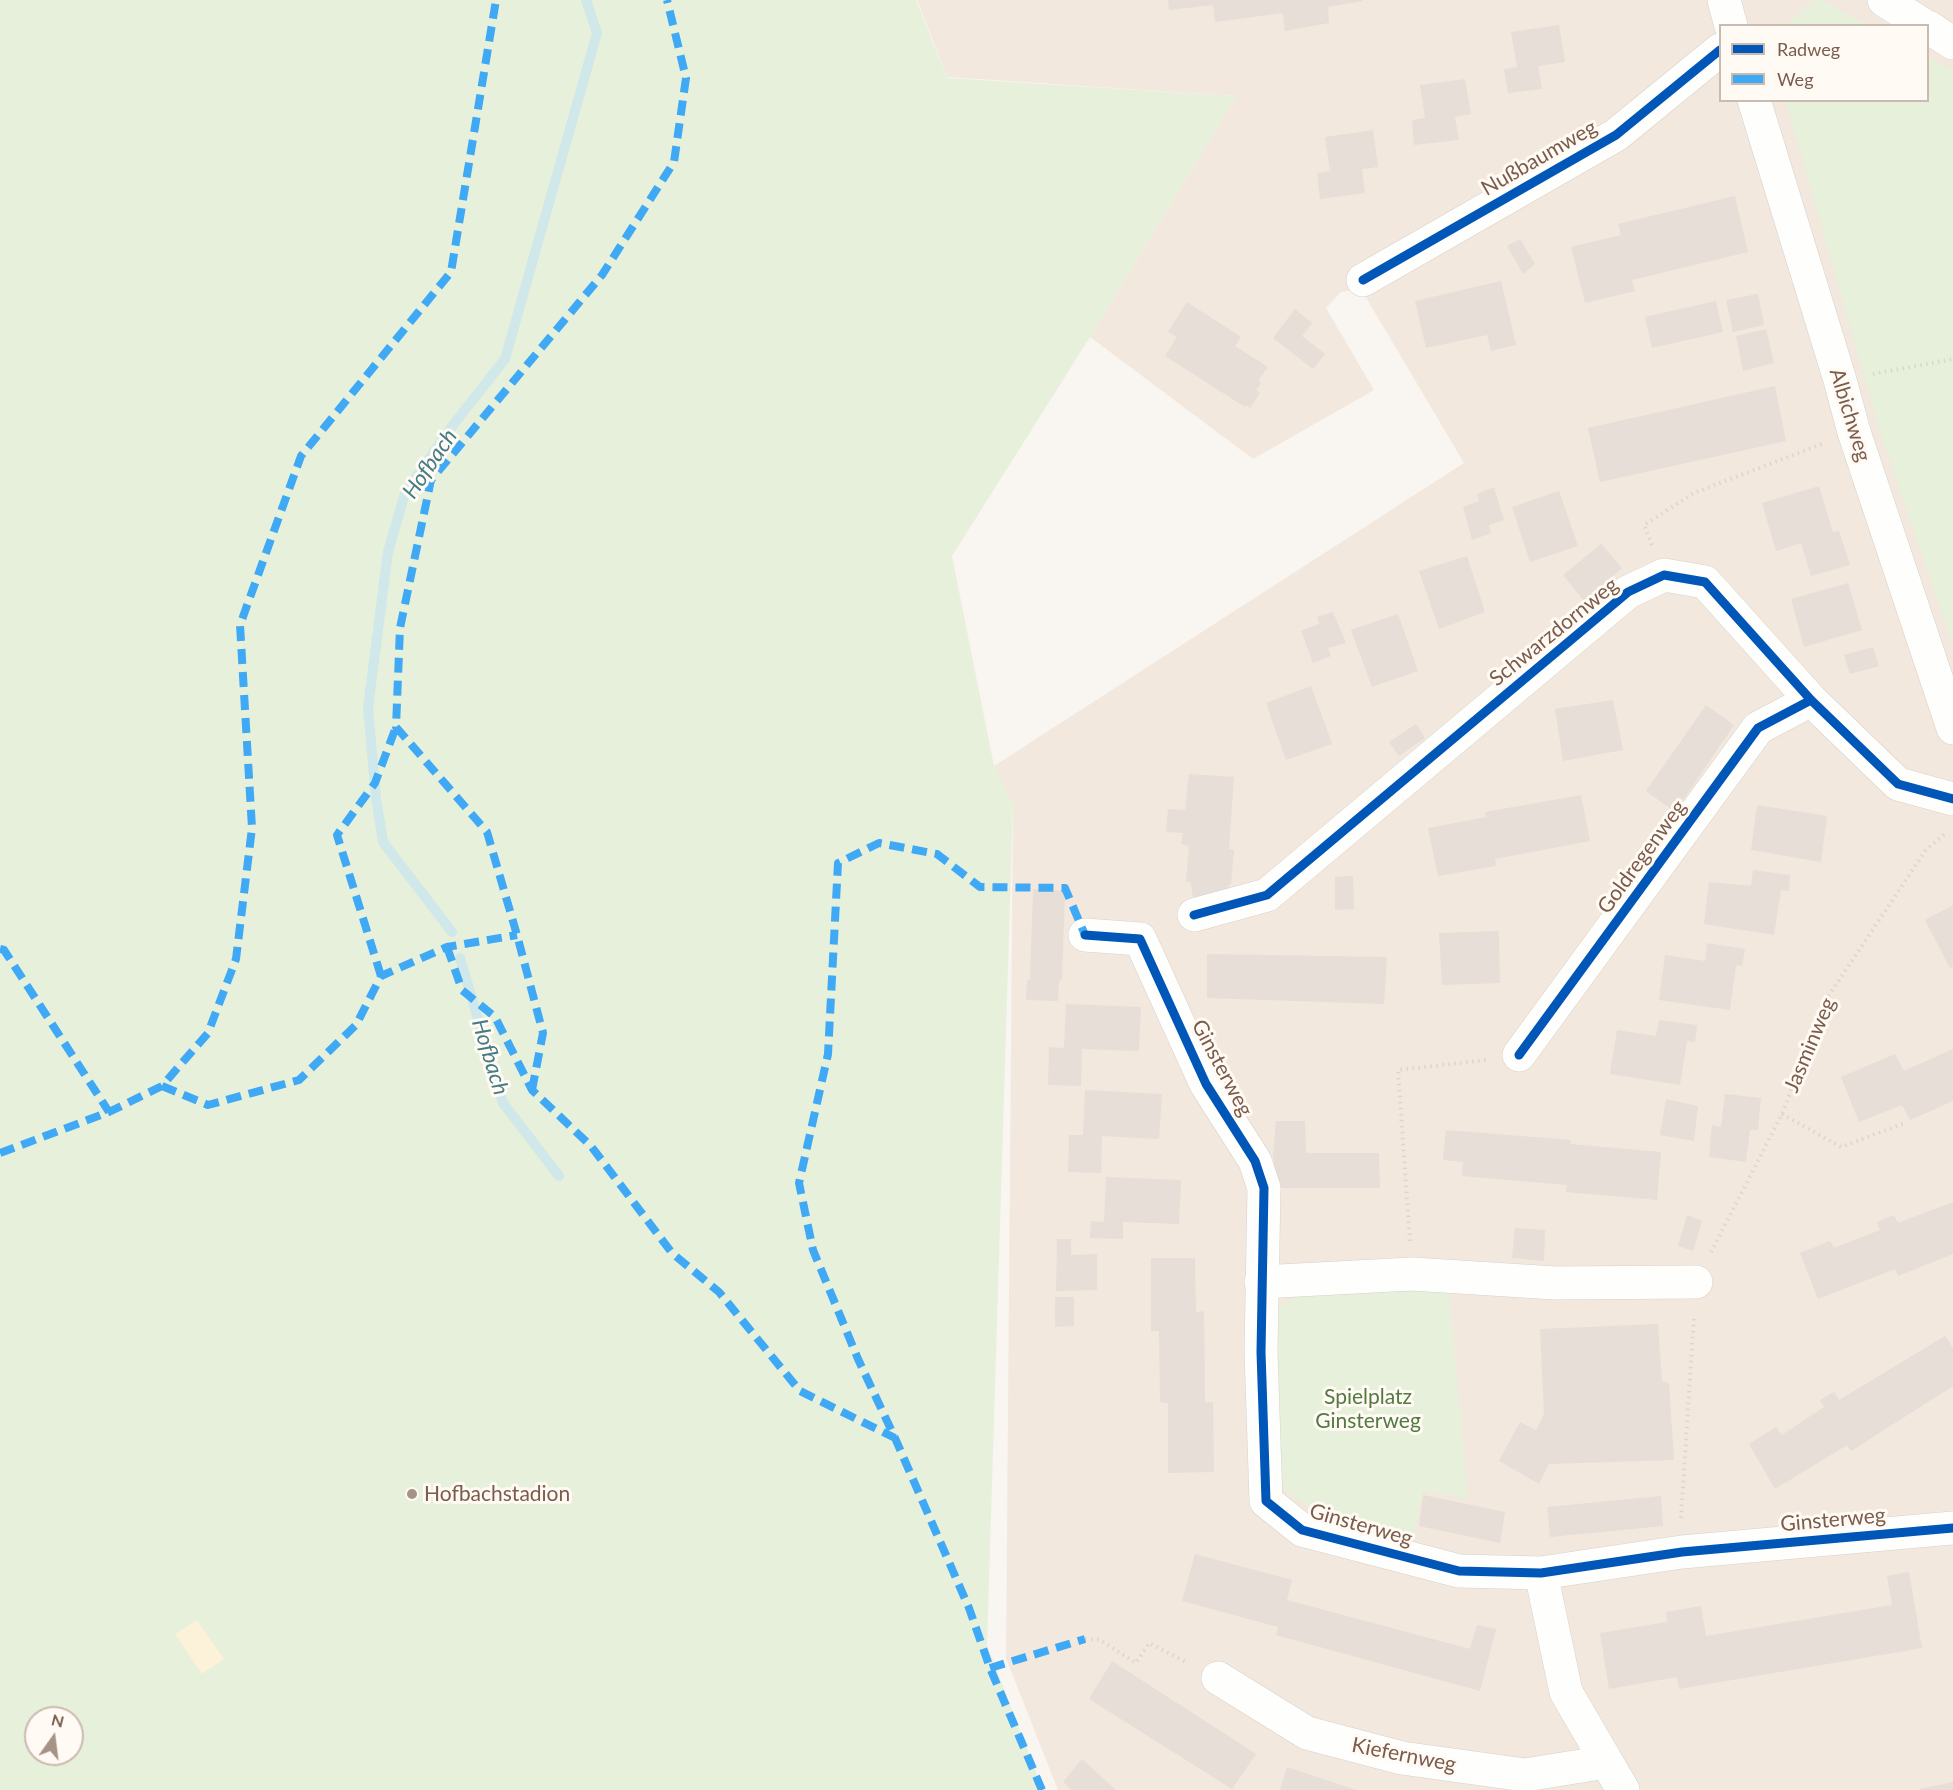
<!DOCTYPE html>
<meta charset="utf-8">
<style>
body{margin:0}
#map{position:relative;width:1953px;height:1790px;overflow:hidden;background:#f9f5f0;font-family:Lato,sans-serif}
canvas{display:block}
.legend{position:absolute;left:1719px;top:24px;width:210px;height:78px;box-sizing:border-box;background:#fffaf3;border:2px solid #cabbb1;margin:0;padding:8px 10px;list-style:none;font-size:18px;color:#7a5c4d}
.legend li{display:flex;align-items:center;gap:12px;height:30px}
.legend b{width:30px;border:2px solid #cabbb1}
.north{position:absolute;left:24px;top:1706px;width:60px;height:60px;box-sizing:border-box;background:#fffaf3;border:2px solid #cabbb1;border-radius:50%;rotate:14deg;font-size:16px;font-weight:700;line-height:24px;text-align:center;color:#7a5c4d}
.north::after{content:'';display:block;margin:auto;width:21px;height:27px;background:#a69286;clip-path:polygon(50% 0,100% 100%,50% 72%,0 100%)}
</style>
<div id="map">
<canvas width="1953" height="1790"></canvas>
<ul class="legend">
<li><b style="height:8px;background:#0057b8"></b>Radweg</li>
<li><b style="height:8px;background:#3fa9f5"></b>Weg</li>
</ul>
<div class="north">N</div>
</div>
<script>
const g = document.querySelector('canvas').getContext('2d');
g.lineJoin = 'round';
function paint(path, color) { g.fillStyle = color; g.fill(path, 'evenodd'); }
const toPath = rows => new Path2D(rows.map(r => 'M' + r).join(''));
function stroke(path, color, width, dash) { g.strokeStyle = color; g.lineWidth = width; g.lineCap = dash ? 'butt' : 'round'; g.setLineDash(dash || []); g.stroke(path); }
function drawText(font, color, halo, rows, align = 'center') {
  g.font = font + ' Lato,sans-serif'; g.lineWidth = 6; g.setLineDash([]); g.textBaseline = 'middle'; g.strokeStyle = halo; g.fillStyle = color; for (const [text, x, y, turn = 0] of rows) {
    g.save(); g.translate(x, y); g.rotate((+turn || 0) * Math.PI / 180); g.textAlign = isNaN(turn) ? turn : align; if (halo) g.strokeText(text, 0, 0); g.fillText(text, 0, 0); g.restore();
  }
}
const residential = toPath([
 [917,0,1953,0,1953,1790,1058,1790,1006,1658,1013,804,994,766,1464,463,1361,289,1341,292,1326,308,1374,390,1253,459,1090,337,1236,96,947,77],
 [1720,26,1928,26,1928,100,1720,100]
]);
const green = toPath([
 [0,0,916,0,947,78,1236,96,1090,337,952,556,994,766,1013,804,987,1645,1043,1790,0,1790],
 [36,1718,72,1718,72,1754,36,1754],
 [1814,0,1821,0,1868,25,1786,25],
 [1928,57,1953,71,1953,646,1880,431,1786,101,1928,100],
 [1310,1286,1449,1288,1468,1499,1423,1490,1414,1541,1311,1509,1277,1483,1276,1310]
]);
const sand = toPath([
 [197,1620,224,1659,202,1674,175,1634]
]);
const stream = toPath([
 [452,932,383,842,376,798,368,708,388,552,405,493,453,425,505,359,597,33,586,0],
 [460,958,503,1103,559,1176]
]);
const building = toPath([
 [1168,0,1362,0,1363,1,1328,7,1329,23,1285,31,1283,13,1215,22,1213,5,1169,10],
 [1559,25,1565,62,1538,66,1542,89,1508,93,1504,69,1517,67,1511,32],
 [1465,79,1471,114,1455,117,1459,140,1414,145,1412,120,1425,118,1420,85],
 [1373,130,1378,167,1362,169,1365,193,1320,199,1317,173,1330,171,1325,137],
 [1735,196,1748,252,1632,280,1635,291,1585,303,1571,247,1621,235,1618,224],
 [1520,239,1535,264,1523,274,1507,246],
 [1501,281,1516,345,1491,351,1487,335,1426,348,1415,301],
 [1758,294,1764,325,1733,332,1726,300],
 [1716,301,1723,332,1652,348,1645,317],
 [1187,302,1241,337,1235,346,1268,367,1258,381,1261,383,1256,390,1260,393,1250,408,1246,405,1245,407,1165,356,1177,337,1168,332],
 [1295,309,1312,323,1302,336,1325,354,1313,369,1273,338],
 [1766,329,1774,363,1743,371,1736,336],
 [1775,386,1786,441,1600,482,1588,428],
 [1819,486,1833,532,1839,531,1850,565,1811,576,1801,543,1776,551,1762,503],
 [1494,487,1504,520,1489,525,1491,533,1472,540,1463,507,1479,501,1477,494],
 [1559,491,1578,546,1530,562,1512,507],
 [1601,544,1622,568,1584,601,1563,575],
 [1467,556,1485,612,1439,629,1419,571],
 [1848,583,1862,630,1804,647,1791,599],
 [1333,612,1346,643,1328,648,1331,656,1313,663,1301,631,1319,624,1317,617],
 [1398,614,1418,671,1372,687,1351,630],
 [1873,647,1879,666,1850,674,1844,655],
 [1311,686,1332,744,1286,760,1266,703],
 [1613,700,1623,750,1563,761,1555,709],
 [1706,705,1734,725,1675,812,1646,791],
 [1416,724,1425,738,1399,756,1389,742],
 [1189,774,1234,777,1229,849,1234,850,1231,884,1229,885,1228,898,1194,906,1191,883,1186,881,1189,846,1181,844,1183,833,1166,832,1168,809,1185,810],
 [1581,795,1590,841,1495,859,1496,866,1438,876,1428,828,1486,817,1485,812],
 [1757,805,1827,816,1821,862,1751,850],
 [1753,870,1790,875,1789,891,1781,890,1774,935,1704,924,1709,882,1751,886],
 [1353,876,1354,909,1335,910,1335,877],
 [1033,889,1065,891,1062,980,1059,981,1058,1001,1026,1000,1027,980,1030,980],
 [1953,905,1953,966,1950,968,1925,920],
 [1499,931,1500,983,1442,985,1439,933],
 [1707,943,1745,949,1742,966,1736,965,1730,1010,1659,1000,1665,955,1705,961],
 [1207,954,1387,957,1384,1004,1207,998],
 [1066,1004,1141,1007,1139,1051,1082,1049,1081,1086,1048,1085,1049,1047,1064,1048],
 [1659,1020,1697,1025,1695,1042,1687,1041,1680,1085,1610,1074,1617,1030,1656,1036],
 [1953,1049,1953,1101,1910,1120,1902,1105,1859,1122,1841,1077,1895,1054,1904,1071],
 [1085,1090,1162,1094,1159,1139,1102,1136,1101,1173,1068,1172,1069,1135,1083,1135],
 [1725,1094,1761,1098,1758,1130,1750,1130,1746,1162,1709,1157,1712,1125,1721,1127],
 [1666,1099,1698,1106,1694,1141,1660,1135],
 [1276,1121,1305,1121,1306,1153,1379,1153,1380,1188,1276,1188,1273,1154],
 [1446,1130,1571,1140,1570,1144,1661,1152,1657,1200,1566,1192,1567,1185,1462,1176,1463,1162,1443,1160],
 [1106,1177,1181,1180,1179,1224,1123,1222,1123,1239,1090,1238,1091,1221,1104,1222],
 [1953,1202,1953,1254,1898,1276,1895,1269,1818,1299,1800,1253,1830,1241,1834,1248,1880,1230,1877,1222,1894,1215,1898,1223],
 [1687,1215,1702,1221,1693,1251,1678,1246],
 [1515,1228,1545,1230,1544,1261,1512,1258],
 [1057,1239,1071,1239,1071,1255,1097,1254,1097,1290,1056,1291],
 [1151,1258,1195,1258,1196,1312,1204,1311,1205,1402,1213,1402,1214,1472,1168,1473,1168,1403,1160,1402,1159,1331,1151,1331],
 [1055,1297,1074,1297,1074,1326,1055,1327],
 [1658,1324,1662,1381,1669,1383,1674,1460,1549,1464,1539,1484,1499,1461,1520,1422,1536,1430,1544,1414,1540,1329],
 [1945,1336,1953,1348,1953,1386,1851,1451,1847,1445,1775,1489,1749,1444,1776,1427,1782,1435,1824,1407,1820,1400,1834,1392,1839,1400],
 [1423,1495,1505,1512,1500,1543,1419,1526],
 [1661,1496,1663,1526,1550,1537,1547,1507],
 [1195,1554,1292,1580,1287,1600,1470,1649,1477,1625,1496,1629,1480,1691,1276,1635,1278,1627,1182,1601],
 [1909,1572,1922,1648,1679,1689,1677,1677,1609,1689,1600,1633,1667,1622,1666,1612,1701,1606,1706,1636,1892,1605,1887,1576],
 [1112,1661,1256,1754,1232,1789,1089,1699],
 [1082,1759,1116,1790,1072,1790,1063,1782],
 [1287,1767,1356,1790,1280,1790],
 [1953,1782,1953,1790,1920,1790,1920,1789]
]);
const path = toPath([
 [1873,374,1953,359],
 [1652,545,1644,525,1694,493,1822,444],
 [1782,1114,1841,1147,1905,1123],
 [1410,1241,1398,1070,1486,1060],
 [1711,1252,1782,1114,1827,998,1926,850,1947,832],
 [1681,1518,1694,1316],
 [1085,1639,1100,1640,1136,1663,1149,1643,1188,1663]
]);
const minor = toPath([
 [1724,0,1731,26],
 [1884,0,1925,26],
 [1928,27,1953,43],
 [1754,100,1840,380,1854,432,1953,728],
 [1363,280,1616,135,1720,50],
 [1194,915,1267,895,1628,592,1664,575,1705,582,1811,700,1898,784,1953,799],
 [1085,935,1140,939,1206,1084,1255,1161,1264,1188,1261,1352,1266,1501,1302,1530,1459,1571,1541,1573,1682,1552,1953,1528],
 [1519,1055,1758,728,1811,700],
 [1261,1282,1412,1274,1555,1283,1696,1282],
 [1541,1573,1566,1692,1623,1790],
 [1218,1678,1307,1733,1402,1758,1525,1775,1606,1762]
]);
const quiet = toPath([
 [447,947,462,990,495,1017,532,1090,591,1146,672,1253,719,1292,800,1391,895,1438],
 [0,949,4,950,109,1112],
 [381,976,337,835,375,783,396,727],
 [162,1086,208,1105,299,1080,356,1025,381,976,447,947,517,935],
 [532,1090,543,1033,517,935,487,832,396,727,400,628,431,480,602,275,674,162,686,78,667,0],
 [0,1153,109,1112,162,1086,208,1033,236,959,252,828,240,625,301,456,451,272,496,0],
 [990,1668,1085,1639],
 [1042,1790,990,1668,969,1608,895,1438,858,1359,813,1250,799,1183,828,1054,838,863,879,843,937,854,980,887,1065,888,1085,935]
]);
const cycleway = toPath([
 [1363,280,1616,135,1720,50],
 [1194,915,1267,895,1628,592,1664,575,1705,582,1811,700,1898,784,1953,799],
 [1085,935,1140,939,1206,1084,1255,1161,1264,1188,1261,1352,1266,1501,1302,1530,1459,1571,1541,1573,1682,1552,1953,1528],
 [1519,1055,1758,728,1811,700]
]);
const markers = [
 [412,1494,6,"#a69286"]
];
const streetNames = [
 ["Nußbaumweg",1539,158,-30],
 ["Albichweg",1850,415,73],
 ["Schwarzdornweg",1554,632,-39],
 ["Goldregenweg",1642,857,-54],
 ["Jasminweg",1810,1045,-67],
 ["Ginsterweg",1222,1068,62],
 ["Ginsterweg",1833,1520,-5],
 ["Ginsterweg",1361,1525,16],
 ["Kiefernweg",1404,1755,11]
];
const parkNames = [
 ["Spielplatz",1368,1397],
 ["Ginsterweg",1368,1421]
];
const poiNames = [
 ["Hofbachstadion",424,1494]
];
const waterNames = [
 ["Hofbach",430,464,-56],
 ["Hofbach",490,1057,73]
];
paint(residential, '#f2e8de');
paint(green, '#e7f0db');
paint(sand, '#fbf2d9');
stroke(stream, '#d0e8ea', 10);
paint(building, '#e6ded7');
stroke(minor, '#d7d1cb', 34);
stroke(path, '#dcd5d0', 4, [1.5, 4.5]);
stroke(minor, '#fefefd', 33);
stroke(quiet, '#3fa9f5', 8, [15, 8]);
stroke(cycleway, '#0057b8', 9);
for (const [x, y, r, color] of markers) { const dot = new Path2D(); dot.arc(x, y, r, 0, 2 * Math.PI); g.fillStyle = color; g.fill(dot); stroke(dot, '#fffaf3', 2); }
drawText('21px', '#7a5c4d', '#fffaf3', streetNames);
drawText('21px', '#537a41', '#fffaf3', parkNames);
drawText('21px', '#7a5c4d', '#fffaf3', poiNames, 'left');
drawText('italic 22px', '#437c86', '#fffaf3', waterNames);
</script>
